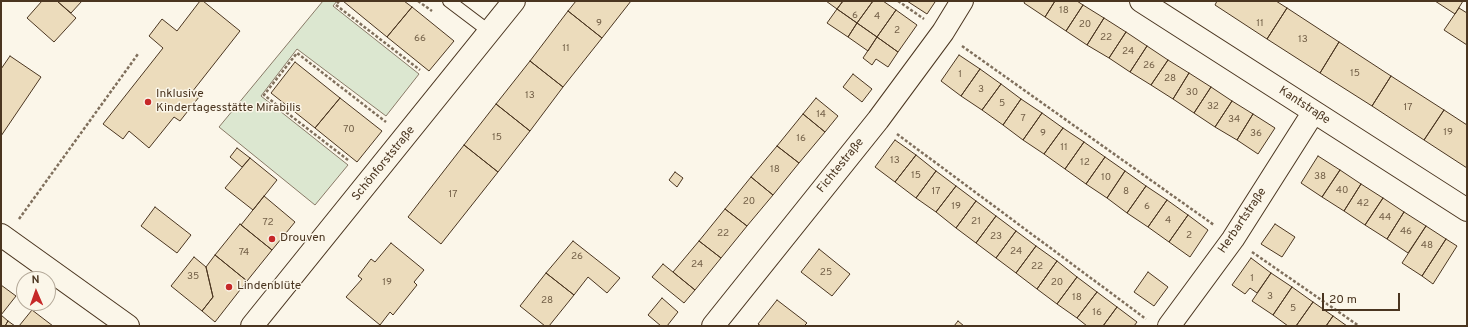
<!DOCTYPE html>
<meta charset="utf-8">
<style>
body{margin:0}
#map{position:relative;width:1468px;height:327px;overflow:hidden;background:#fbf6e9;font-family:Overpass,sans-serif}
canvas{display:block}
.frame{position:absolute;inset:0;border:2px solid #4a3520;pointer-events:none}
.north{position:absolute;left:16px;top:271px;width:40px;height:40px;box-sizing:border-box;background:#fbf6e9;border:1px solid #b4a999;border-radius:50%;rotate:358deg;font-size:11px;font-weight:700;line-height:16px;text-align:center;color:#4a3520}
.north::after{content:'';display:block;margin:auto;width:14px;height:18px;background:#c62828;clip-path:polygon(50% 0,100% 100%,50% 72%,0 100%)}
.scale{position:absolute;left:1322px;top:293px;width:78px;height:18px;box-sizing:border-box;border:2px solid #4a3520;border-top:0;padding-left:5px;font-size:12px;line-height:14px;white-space:nowrap;color:#4a3520;-webkit-text-stroke:3px #fbf6e9;paint-order:stroke}
</style>
<div id="map">
<canvas width="1468" height="327"></canvas>
<div class="frame"></div>
<div class="north">N</div>
<div class="scale">20 m</div>
</div>
<script>
const g = document.querySelector('canvas').getContext('2d');
g.lineJoin = 'round';
function paint(path, color) { g.fillStyle = color; g.fill(path, 'evenodd'); }
const toPath = rows => new Path2D(rows.map(r => 'M' + r).join(''));
function stroke(path, color, width, dash) { g.strokeStyle = color; g.lineWidth = width; g.lineCap = dash ? 'butt' : 'round'; g.setLineDash(dash || []); g.stroke(path); }
function drawText(font, color, halo, rows, align = 'center') {
  g.font = font + ' Overpass,sans-serif'; g.lineWidth = 3; g.setLineDash([]); g.textBaseline = 'middle'; g.strokeStyle = halo; g.fillStyle = color; for (const [text, x, y, turn = 0] of rows) {
    g.save(); g.translate(x, y); g.rotate((+turn || 0) * Math.PI / 180); g.textAlign = isNaN(turn) ? turn : align; if (halo) g.strokeText(text, 0, 0); g.fillText(text, 0, 0); g.restore();
  }
}
const green = toPath([
 [323,1,337,1,333,6,419,74,386,116,297,49,261,96,348,165,315,205,219,127,323,1]
]);
const building = toPath([
 [42,1,57,1,76,18,54,42,27,18,42,1],
 [57,1,82,1,71,13,57,1],
 [200,1,203,1,240,31,192,92,199,97,180,121,174,117,149,148,129,131,123,139,103,124,163,48,149,36,162,19,177,31,200,1],
 [343,1,404,1,412,7,387,37,343,1],
 [576,1,631,1,602,38,568,11,576,1],
 [826,1,843,1,837,9,826,1],
 [843,1,873,1,857,23,837,9,843,1],
 [873,1,883,1,896,10,877,37,857,23,873,1],
 [907,1,933,1,935,2,927,14,907,1],
 [1025,1,1055,1,1045,17,1024,3,1025,1],
 [1055,1,1077,1,1083,5,1066,31,1045,17,1055,1],
 [1217,1,1276,1,1287,8,1267,39,1215,5,1217,1],
 [1435,1,1463,1,1455,14,1435,1],
 [1083,5,1104,18,1087,45,1066,31,1083,5],
 [412,7,454,41,429,71,387,37,412,7],
 [1287,8,1339,42,1320,73,1267,39,1287,8],
 [1459,8,1467,13,1467,45,1444,30,1459,8],
 [837,9,857,23,848,37,827,23,837,9],
 [896,10,917,25,898,52,877,37,896,10],
 [568,11,602,38,563,87,530,61,568,11],
 [1104,18,1126,32,1109,58,1087,45,1104,18],
 [857,23,877,37,868,51,848,37,857,23],
 [1126,32,1147,46,1130,72,1109,58,1126,32],
 [877,37,898,52,888,67,876,59,872,65,863,58,877,37],
 [1339,42,1391,76,1372,106,1320,73,1339,42],
 [1147,46,1168,60,1151,85,1130,72,1147,46],
 [959,55,980,69,961,96,941,81,959,55],
 [10,56,41,77,1,136,1,69,10,56],
 [1168,60,1189,73,1173,99,1151,85,1168,60],
 [530,61,563,87,530,131,496,104,530,61],
 [295,62,340,98,315,128,271,93,295,62],
 [980,69,1001,84,982,110,961,96,980,69],
 [1189,73,1211,87,1194,113,1173,99,1189,73],
 [853,74,872,89,862,102,843,87,853,74],
 [1391,76,1444,110,1424,140,1372,106,1391,76],
 [1001,84,1021,99,1003,125,982,110,1001,84],
 [1211,87,1232,101,1215,127,1194,113,1211,87],
 [340,98,382,131,357,162,315,128,340,98],
 [816,98,838,116,825,132,803,114,816,98],
 [1021,99,1042,113,1023,140,1003,125,1021,99],
 [1232,101,1253,114,1237,140,1215,127,1232,101],
 [496,104,530,131,498,172,464,145,496,104],
 [1444,110,1467,125,1467,168,1424,140,1444,110],
 [1042,113,1063,128,1044,154,1023,140,1042,113],
 [803,114,825,132,799,163,777,146,803,114],
 [1253,114,1275,128,1258,154,1237,140,1253,114],
 [1063,128,1084,142,1065,169,1044,154,1063,128],
 [895,140,916,155,895,182,875,167,895,140],
 [1084,142,1105,157,1086,184,1065,169,1084,142],
 [464,145,498,172,441,244,408,217,464,145],
 [777,146,799,163,773,195,751,177,777,146],
 [237,148,250,158,242,167,230,157,237,148],
 [916,155,936,171,916,198,895,182,916,155],
 [1318,156,1340,170,1322,197,1301,183,1318,156],
 [1105,157,1125,171,1107,198,1086,184,1105,157],
 [250,158,277,180,253,210,225,188,250,158],
 [1340,170,1361,184,1344,211,1322,197,1340,170],
 [936,171,956,186,936,212,916,198,936,171],
 [1125,171,1146,186,1127,213,1107,198,1125,171],
 [675,172,683,178,677,187,669,180,675,172],
 [751,177,773,195,747,226,725,209,751,177],
 [1361,184,1383,198,1365,225,1344,211,1361,184],
 [956,186,976,201,956,228,936,212,956,186],
 [1146,186,1167,200,1148,227,1127,213,1146,186],
 [264,196,295,222,272,250,241,225,264,196],
 [1383,198,1404,212,1387,239,1365,225,1383,198],
 [1167,200,1188,215,1169,242,1148,227,1167,200],
 [976,201,996,216,976,243,956,228,976,201],
 [155,207,191,235,177,253,141,226,155,207],
 [725,209,747,226,721,258,699,241,725,209],
 [1404,212,1426,226,1408,253,1387,239,1404,212],
 [1188,215,1208,230,1190,257,1169,242,1188,215],
 [996,216,1016,231,996,258,976,243,996,216],
 [240,224,272,250,247,281,215,255,240,224],
 [1275,224,1295,237,1282,257,1261,244,1275,224],
 [1426,226,1446,239,1422,276,1402,263,1426,226],
 [1016,231,1036,246,1016,273,996,258,1016,231],
 [1446,239,1457,246,1433,284,1422,276,1446,239],
 [573,241,620,278,607,293,588,277,574,295,546,273,573,241],
 [699,241,721,258,695,290,673,272,699,241],
 [391,243,424,270,414,282,417,285,393,315,390,312,380,325,346,297,362,279,358,276,371,259,375,262,391,243],
 [1036,246,1057,261,1037,289,1016,273,1036,246],
 [819,249,850,274,832,296,801,272,819,249],
 [215,255,247,281,215,322,202,311,213,297,206,267,215,255],
 [194,257,206,267,213,297,202,311,171,286,194,257],
 [1251,258,1271,273,1257,293,1250,288,1245,294,1232,285,1251,258],
 [1057,261,1077,277,1057,304,1037,289,1057,261],
 [663,264,695,290,684,303,652,277,663,264],
 [1148,272,1168,287,1154,306,1134,292,1148,272],
 [546,273,574,295,549,326,545,326,520,306,546,273],
 [1271,273,1292,287,1273,315,1252,301,1271,273],
 [1077,277,1097,292,1077,318,1057,304,1077,277],
 [1,285,16,296,1,315,1,285],
 [1292,287,1313,302,1296,326,1288,326,1273,315,1292,287],
 [1097,292,1117,307,1103,326,1087,326,1077,318,1097,292],
 [662,298,678,312,667,326,661,326,648,315,662,298],
 [777,300,807,323,804,326,761,326,758,324,777,300],
 [1313,302,1333,316,1326,326,1296,326,1313,302],
 [1117,307,1137,322,1134,326,1103,326,1117,307],
 [32,310,53,326,19,326,32,310],
 [1,315,8,321,5,326,1,326,1,315],
 [1333,316,1347,326,1326,326,1333,316],
 [8,321,15,326,5,326,8,321],
 [958,321,964,326,954,326,958,321]
]);
const path = toPath([
 [339,1,336,5,420,70],
 [418,1,432,11],
 [898,1,924,19],
 [962,46,1214,225],
 [897,134,1146,319],
 [348,160,264,95,297,53,386,122],
 [19,219,138,54],
 [1252,252,1359,326]
]);
const lane = toPath([
 [449,1,490,32]
]);
const street = toPath([
 [1141,1,1467,210],
 [252,326,514,1],
 [713,326,878,120,943,32,962,1],
 [1169,326,1233,239,1313,113]
]);
const secondary = toPath([
 [1,235,128,326]
]);
const markers = [
 [148,102,4,"#c62828"],
 [272,239,4,"#c62828"],
 [229,287,4,"#c62828"]
];
const numberNames = [
 ["18",1064,11],
 ["6",855,16],
 ["4",877,17],
 ["9",599,24],
 ["11",1260,24],
 ["20",1085,25],
 ["2",897,31],
 ["22",1106,38],
 ["66",420,39],
 ["13",1303,40],
 ["11",566,49],
 ["24",1128,52],
 ["26",1149,66],
 ["15",1355,74],
 ["1",960,75],
 ["28",1170,79],
 ["3",981,90],
 ["30",1192,93],
 ["13",530,96],
 ["5",1002,104],
 ["32",1213,107],
 ["17",1408,108],
 ["14",821,115],
 ["7",1023,119],
 ["34",1234,120],
 ["70",349,130],
 ["19",1448,133],
 ["9",1043,134],
 ["36",1256,134],
 ["15",497,138],
 ["16",801,139],
 ["11",1064,148],
 ["13",895,161],
 ["12",1085,163],
 ["18",775,170],
 ["15",916,176],
 ["38",1320,177],
 ["10",1106,178],
 ["40",1342,191],
 ["17",936,192],
 ["8",1126,192],
 ["17",453,195],
 ["20",749,202],
 ["42",1363,204],
 ["19",956,207],
 ["6",1147,207],
 ["44",1385,218],
 ["4",1168,221],
 ["21",976,222],
 ["72",268,223],
 ["46",1406,232],
 ["22",723,234],
 ["2",1189,236],
 ["23",996,237],
 ["48",1427,246],
 ["24",1016,252],
 ["74",244,253],
 ["26",577,257],
 ["24",697,265],
 ["22",1037,267],
 ["25",826,273],
 ["35",193,277],
 ["1",1252,279],
 ["19",387,283],
 ["20",1057,283],
 ["3",1270,297],
 ["18",1077,298],
 ["28",547,301],
 ["5",1293,309],
 ["16",1097,313]
];
const poiNames = [
 ["Inklusive",156,95],
 ["Kindertagesstätte Mirabilis",156,109],
 ["Drouven",280,239],
 ["Lindenblüte",237,287]
];
const streetNames = [
 ["Kantstraße",1304,106,33],
 ["Schönforststraße",384,164,-51],
 ["Fichtestraße",841,166,-51],
 ["Herbartstraße",1243,221,-56]
];
paint(green, '#dce7d0');
stroke(green, '#887966', 1);
paint(building, '#ecdcbc');
stroke(building, '#4a3520', 1);
stroke(lane, '#4a3520', 14);
stroke(street, '#4a3520', 24);
stroke(secondary, '#4a3520', 24);
stroke(path, '#7f6f5c', 2.5, [3, 2]);
stroke(lane, '#fbf6e9', 12);
stroke(street, '#fbf6e9', 22);
stroke(secondary, '#fbf6e9', 22);
for (const [x, y, r, color] of markers) { const dot = new Path2D(); dot.arc(x, y, r, 0, 2 * Math.PI); g.fillStyle = color; g.fill(dot); stroke(dot, '#fbf6e9', 1.5); }
drawText('10px', '#725f47', null, numberNames);
drawText('12px', '#4a3520', '#fbf6e9', poiNames, 'left');
drawText('12px', '#4a3520', '#fbf6e9', streetNames);
</script>
